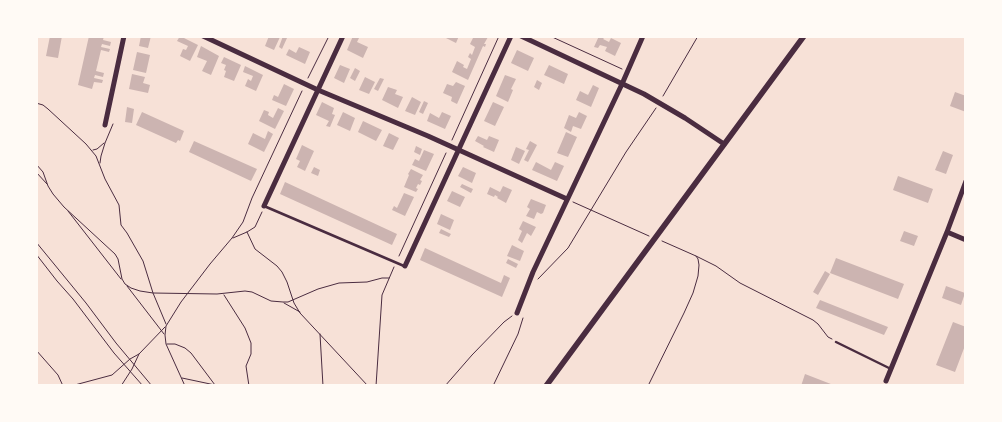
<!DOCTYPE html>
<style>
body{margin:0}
#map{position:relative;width:1002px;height:422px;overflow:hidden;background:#f7e1d7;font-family:"Asap Condensed",sans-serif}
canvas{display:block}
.frame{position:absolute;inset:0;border:38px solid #fffaf5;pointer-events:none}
</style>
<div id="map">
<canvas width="1002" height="422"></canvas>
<div class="frame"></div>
</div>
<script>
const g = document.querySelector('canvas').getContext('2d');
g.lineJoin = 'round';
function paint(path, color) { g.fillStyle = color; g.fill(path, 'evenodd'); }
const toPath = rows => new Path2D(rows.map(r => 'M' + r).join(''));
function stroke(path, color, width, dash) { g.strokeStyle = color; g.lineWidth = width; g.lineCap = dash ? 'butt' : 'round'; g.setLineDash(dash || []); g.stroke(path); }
const building = toPath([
 [50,36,62,36,58,58,46,56],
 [89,36,104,36,103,40,111,42,110,46,102,44,101,47,110,49,109,52,101,50,96,71,104,73,103,77,95,75,94,78,103,80,102,83,94,82,92,89,78,85],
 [141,36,151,36,148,48,139,46],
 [180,36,198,45,190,61,180,56,183,49,186,50,188,46,177,41],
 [269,36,280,37,274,50,265,46],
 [283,36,287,38,282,49,279,47],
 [353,36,360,36,357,42,368,47,363,58,347,50],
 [447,36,459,36,456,43,446,38],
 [474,36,488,37,484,44,486,44,485,47,483,46,468,80,452,72,457,61,464,65,463,67,467,69,471,59,468,57,470,53,472,55,475,47,470,44],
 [599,36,604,38,603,39,609,42,611,38,621,43,615,56,605,51,607,47,600,45,598,48,594,47],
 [201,46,219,56,211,75,202,71,207,61,197,57],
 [299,47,310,52,305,64,286,55,289,49,296,53],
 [517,50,534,58,528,71,511,63],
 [137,52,150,55,146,73,133,70],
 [224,57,241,65,234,81,224,77,226,71,224,70,226,65,221,63],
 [340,65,350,69,344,83,334,78],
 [549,65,568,74,564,84,544,75],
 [245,66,263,75,256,91,245,86,248,79,251,81,253,76,243,72],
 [355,68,360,71,355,81,350,78],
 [132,74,145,77,143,83,150,85,148,93,129,89],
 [505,75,516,79,511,89,513,90,508,102,496,96],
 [365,77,375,82,369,94,359,90],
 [380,78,384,79,378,91,374,89],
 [537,80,542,83,539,90,534,87],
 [456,82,465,86,457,104,451,101,452,97,443,93,447,84,453,86],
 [284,84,294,89,286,106,272,100,274,95,278,97],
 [593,85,599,88,591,107,576,100,580,91,588,95],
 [388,87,397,90,395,94,403,97,398,108,382,100],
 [955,92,966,96,966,112,950,106],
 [412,97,421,102,415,115,405,111],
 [424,101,428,103,423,114,419,112],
 [322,102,334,108,332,114,335,115,330,127,326,126,329,121,316,115],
 [493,102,504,107,495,126,484,121],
 [127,107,134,109,132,123,125,122],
 [278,108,284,111,275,129,259,121,264,110,269,112,268,115,273,118],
 [142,112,184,131,180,141,178,140,176,143,136,125],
 [343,112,355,118,350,131,337,125],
 [442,112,451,116,445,129,427,121,430,113,439,118],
 [579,112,587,116,581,129,573,126,571,132,564,128,569,115,576,118],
 [363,121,382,130,376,141,358,132],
 [268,131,273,134,264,152,248,144,253,133,265,139],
 [566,132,577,137,568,157,557,153],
 [389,133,399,138,393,150,383,146],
 [478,136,487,140,489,136,499,140,494,152,483,147,484,146,475,141],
 [194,141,257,169,251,181,189,152],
 [530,141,537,145,528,162,524,160,529,150,526,149],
 [302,145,314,151,305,171,297,167,300,161,296,159],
 [416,146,422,149,420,155,414,152],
 [516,147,525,151,519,164,511,160],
 [424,150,434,154,426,171,412,165,415,159,419,161],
 [943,151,953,155,946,174,935,170],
 [536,162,551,170,555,162,564,166,557,181,532,170],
 [314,167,320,170,318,176,311,173],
 [463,167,476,173,472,183,458,176],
 [411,169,423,175,420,180,422,181,420,185,418,184,416,188,418,189,416,192,404,187,409,175,408,174],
 [898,176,933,189,928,203,893,190],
 [285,182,397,234,392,245,280,194],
 [462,184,473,189,471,193,460,187],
 [503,186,512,190,506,203,497,198,498,197,495,195,494,197,487,194,490,187,500,192],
 [452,191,465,197,460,207,447,201],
 [404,193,414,197,405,216,392,210,394,206,397,208],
 [531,199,546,205,543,213,541,214,537,212,534,219,526,216,530,209,527,207],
 [441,214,454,220,450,230,437,224],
 [523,221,536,227,531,236,527,233,522,243,518,240,522,231,519,229],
 [441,229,451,234,449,237,439,233],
 [904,231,918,236,914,246,900,241],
 [512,245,524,251,520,261,507,256],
 [425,248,501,283,504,275,510,278,502,297,420,260],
 [836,258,904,284,898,299,830,273],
 [508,259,518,264,516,268,506,263],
 [825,271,830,274,818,295,813,292],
 [946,286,965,293,961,305,942,298],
 [820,300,888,327,884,335,816,308],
 [953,322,966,327,966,343,955,372,936,365],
 [805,374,836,386,801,386]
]);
const path = toPath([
 [550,36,622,69],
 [308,78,329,36],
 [663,96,698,36],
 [36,103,43,105,48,109,86,144,96,156,105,179,119,205,121,225,127,233,143,261,153,293,166,324],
 [452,140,499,36],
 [93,150,97,149,104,143],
 [100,163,101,156,105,143,113,124],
 [36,164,43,172,48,186,53,194,64,207,115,254,118,259,122,279,125,284,131,288,140,291,153,293,217,294,245,291,252,292,271,301,283,302,288,302,318,289,339,283,367,282,382,278,389,278],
 [36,172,47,184],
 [573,202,649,236],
 [68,211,121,279],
 [247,232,255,249,277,266,282,272,287,282,294,303,300,313,368,386],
 [233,238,247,232,255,227,262,212],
 [36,242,86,303,116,343,152,386],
 [36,254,57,281,73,299,114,353,143,386],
 [399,256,446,153],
 [696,256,716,266,740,283,813,320,818,324,828,337,832,339],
 [538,279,568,248,626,152,656,108],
 [127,286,164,334],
 [224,295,245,328,251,343,251,354,246,366,249,386],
 [284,303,300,312],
 [320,334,323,386],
 [167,344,175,344,185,348,191,353,215,385],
 [36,350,58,375,63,386],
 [182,378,215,385],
 [71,386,112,375,130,359,139,354,165,327],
 [121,386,132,369,139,354],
 [185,386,166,344,165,335,166,326,181,302,210,264,232,238,243,222,252,198,302,91],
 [376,386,382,295,394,267],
 [445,386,472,355,504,322,512,316],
 [493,386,518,334,523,318],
 [648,386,684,313,693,293,698,276,699,265,698,259,696,256,662,241]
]);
const service = toPath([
 [264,206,404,266],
 [836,342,891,369]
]);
const minor = toPath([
 [203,36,318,90,428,136,567,199],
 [521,36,644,94,685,118,724,144],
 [105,125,124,36],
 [966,181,947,232,966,240],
 [264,206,343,36],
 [405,266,511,36],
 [517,313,533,272,622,84,643,36],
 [886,381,947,232]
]);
const tertiary = toPath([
 [546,386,804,36]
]);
paint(building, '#ccb4b1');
stroke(path, '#4a2c40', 1);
stroke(service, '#4a2c40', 2.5);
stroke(minor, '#4a2c40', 5);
stroke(tertiary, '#4a2c40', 5.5);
</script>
